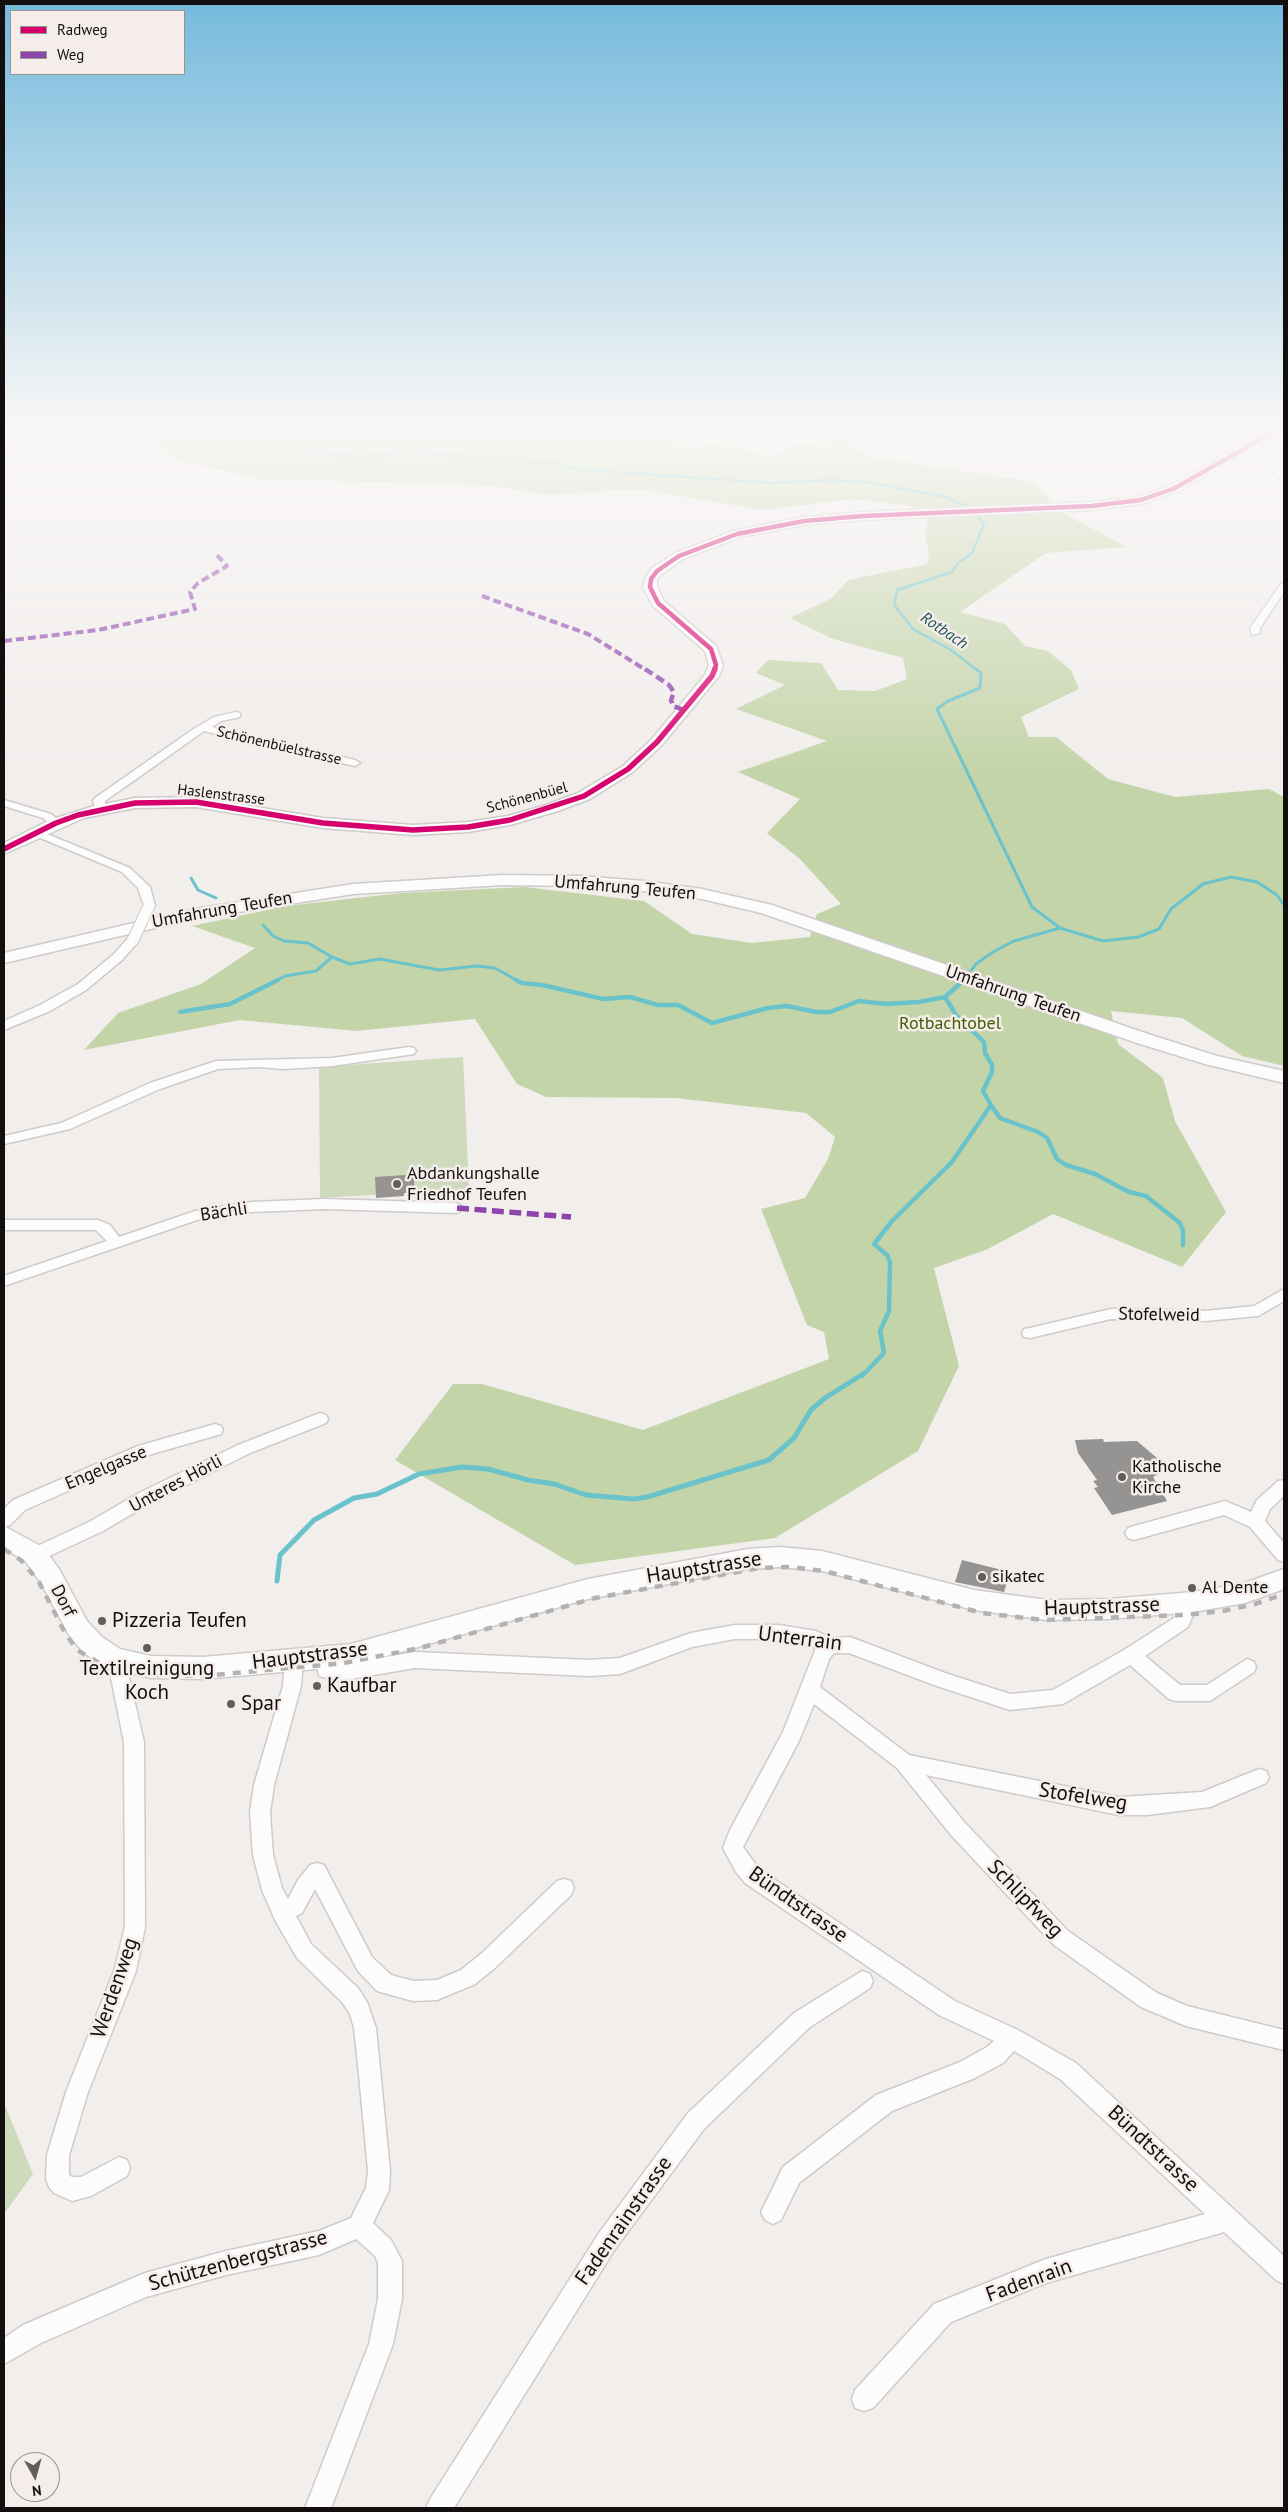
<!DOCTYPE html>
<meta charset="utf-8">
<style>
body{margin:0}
#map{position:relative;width:1288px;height:2512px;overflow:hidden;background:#f1eeec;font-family:"PT Sans",sans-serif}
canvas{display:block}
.frame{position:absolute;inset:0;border:5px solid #120f0e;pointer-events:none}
.legend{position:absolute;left:10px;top:10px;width:175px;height:65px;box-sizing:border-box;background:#f4ede9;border:1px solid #9a9491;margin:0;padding:6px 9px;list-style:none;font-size:15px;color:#120f0e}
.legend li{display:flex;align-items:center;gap:10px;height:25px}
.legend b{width:25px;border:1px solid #9a9491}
.north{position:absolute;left:10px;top:2452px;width:50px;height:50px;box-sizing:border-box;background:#f4ede9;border:1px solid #9a9491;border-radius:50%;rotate:173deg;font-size:14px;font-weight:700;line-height:20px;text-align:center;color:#120f0e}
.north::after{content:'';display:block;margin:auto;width:18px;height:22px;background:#605d5c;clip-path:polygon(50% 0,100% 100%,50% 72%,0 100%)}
</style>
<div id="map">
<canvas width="1288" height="2512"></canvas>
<div class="frame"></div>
<ul class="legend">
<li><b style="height:6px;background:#d6006c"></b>Radweg</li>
<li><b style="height:6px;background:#8e44ad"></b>Weg</li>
</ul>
<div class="north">N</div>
</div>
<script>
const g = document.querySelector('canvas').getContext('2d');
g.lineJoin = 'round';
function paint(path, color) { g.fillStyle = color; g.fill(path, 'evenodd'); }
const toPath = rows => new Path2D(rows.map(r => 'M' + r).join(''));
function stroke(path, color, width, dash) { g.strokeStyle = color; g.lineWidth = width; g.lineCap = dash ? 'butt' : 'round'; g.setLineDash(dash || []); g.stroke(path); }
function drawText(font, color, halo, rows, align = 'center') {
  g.font = font + ' "PT Sans",sans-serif'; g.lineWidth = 5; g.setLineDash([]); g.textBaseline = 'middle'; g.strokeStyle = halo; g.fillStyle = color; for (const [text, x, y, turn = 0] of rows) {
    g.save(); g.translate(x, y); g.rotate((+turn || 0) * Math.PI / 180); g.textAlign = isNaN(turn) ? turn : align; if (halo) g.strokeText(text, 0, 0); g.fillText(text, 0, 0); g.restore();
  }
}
const green = toPath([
 [463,1057,469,1189,320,1198,319,1067],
 [4,2103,33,2174,4,2214]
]);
const forest = toPath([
 [67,425,682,425,686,427,669,436,686,449,728,440,744,442,740,449,773,457,797,444,847,439,866,456,1035,482,1059,511,1127,547,1046,553,960,612,1005,624,1025,646,1048,651,1071,670,1079,689,1021,717,1029,737,1056,737,1108,779,1175,797,1269,789,1284,797,1284,1066,1242,1056,1182,1018,1111,1011,1118,1044,1163,1078,1175,1121,1226,1212,1182,1267,1053,1214,988,1249,934,1268,959,1366,918,1451,775,1538,575,1565,395,1460,453,1384,482,1384,643,1430,829,1359,824,1332,807,1325,761,1209,805,1198,828,1159,835,1137,806,1113,676,1098,546,1097,517,1084,475,1019,356,1031,240,1020,84,1050,118,1013,201,984,255,948,192,926,286,906,401,893,524,887,644,901,692,934,752,943,810,937,817,914,841,904,800,859,767,833,800,799,738,772,827,741,736,709,785,685,756,673,768,660,821,663,838,690,875,691,907,679,903,658,833,639,790,618,832,598,848,580,927,564,929,553,925,535,929,517,909,506,853,499,763,510,637,489,550,495,484,485,260,479,173,459,149,436]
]);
const streamFar3 = toPath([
 [252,425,249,446,362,457,412,452,553,463,573,469,771,483,830,480,868,482,945,497,970,508,984,524,972,553,958,563,952,572,897,590,894,605,913,629,951,650,977,670]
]);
const streamFar2 = toPath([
 [976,669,981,673,980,688,948,701,937,709,1032,907,1060,928,1103,941,1138,937,1159,929,1171,909,1203,884,1231,877,1257,882,1277,895,1284,905],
 [191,878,198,890,216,898],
 [263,925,273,936,284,941,308,943,332,957],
 [275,981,285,976,316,971,332,957,350,964,380,959,439,970,477,966,495,968,518,981],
 [963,981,976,964,993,952,1014,941,1060,928]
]);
const streamFar1 = toPath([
 [516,980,522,983,542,985,603,999,630,997,658,1005,678,1005,712,1023,768,1008,787,1006,816,1012,830,1012,859,1001,887,1004,919,1002,945,997],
 [180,1012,230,1004,278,980],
 [991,1105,1000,1118,1038,1132,1047,1138,1057,1159,1066,1165,1095,1174,1129,1192,1146,1196,1180,1223,1183,1231,1183,1245],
 [862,1376,884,1353,880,1331,889,1311,890,1262,887,1255,874,1244,892,1221,952,1162,991,1105,983,1091,992,1072,992,1065,985,1053,984,1042,956,1015,945,997,964,980]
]);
const stream = toPath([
 [277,1581,280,1555,314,1520,354,1498,377,1494,419,1474,462,1467,488,1469,528,1480,554,1484,586,1495,634,1499,647,1497,769,1460,794,1438,811,1410,825,1398,863,1374]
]);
const building = toPath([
 [406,1175,406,1178,414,1177,414,1193,404,1193,404,1196,376,1198,375,1177],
 [1103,1439,1104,1442,1137,1441,1157,1458,1160,1473,1153,1477,1167,1501,1112,1515,1094,1488,1098,1487,1093,1481,1097,1480,1078,1453,1075,1440],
 [962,1560,1010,1572,1004,1592,955,1582]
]);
const street = toPath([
 [1252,441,1262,444,1267,457,1284,475,1284,481,1267,468,1251,443,1252,441],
 [1284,583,1284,592,1260,628,1260,633,1252,635,1250,628,1281,584,1284,583],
 [236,712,240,713,240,717,221,721,212,727,355,760,360,763,355,766,204,731,105,801,104,811,96,811,93,800,95,798,192,730,214,717,236,712],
 [4,800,51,814,62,823,60,825,52,825,43,818,4,806,4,800],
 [35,829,130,868,150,887,155,906,149,910,145,909,138,888,122,872,31,834,31,830,35,829],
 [133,936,139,940,137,943,122,960,86,990,50,1011,4,1030,4,1021,40,1005,78,984,114,954,129,937,133,936],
 [409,1047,414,1048,416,1051,414,1054,332,1066,284,1069,258,1067,218,1069,160,1089,70,1129,4,1144,4,1136,61,1123,150,1083,216,1061,332,1058,409,1047],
 [325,1199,457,1203,464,1208,457,1213,325,1209,252,1212,197,1220,4,1286,4,1276,107,1241,96,1230,4,1230,4,1220,98,1220,110,1225,119,1237,195,1211,252,1202,325,1199],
 [1284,1289,1284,1301,1258,1316,1205,1321,1111,1319,1030,1338,1024,1337,1022,1333,1024,1329,1030,1328,1111,1309,1205,1311,1254,1306,1284,1289],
 [320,1413,326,1415,328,1419,326,1423,250,1453,149,1504,103,1531,41,1560,35,1562,29,1560,26,1555,29,1550,91,1521,137,1494,238,1445,320,1413],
 [215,1424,221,1426,223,1430,221,1434,149,1455,25,1510,10,1525,4,1527,4,1509,13,1500,138,1446,215,1424],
 [1284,1480,1284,1496,1270,1509,1265,1521,1284,1543,1284,1562,1278,1560,1250,1527,1224,1515,1134,1540,1128,1538,1125,1533,1128,1528,1134,1526,1225,1501,1251,1512,1257,1500,1278,1481,1284,1480],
 [1180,1597,1186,1599,1193,1615,1188,1627,1145,1656,1180,1685,1207,1685,1247,1659,1254,1662,1256,1667,1254,1672,1210,1701,1176,1701,1169,1699,1130,1665,1063,1704,1010,1710,934,1685,849,1653,834,1653,829,1659,820,1687,909,1755,1119,1797,1202,1792,1259,1769,1266,1771,1269,1777,1266,1783,1210,1807,1147,1815,1119,1815,926,1775,965,1823,1068,1931,1157,1993,1187,2006,1284,2030,1284,2050,1186,2026,1141,2007,1054,1945,951,1835,897,1768,814,1704,799,1741,743,1847,759,1869,955,2001,1020,2031,1076,2063,1284,2256,1284,2284,1276,2280,1224,2232,1046,2283,951,2322,873,2408,864,2411,855,2408,852,2399,855,2390,934,2304,1046,2259,1205,2214,1060,2079,1014,2051,1003,2063,975,2078,892,2111,799,2183,781,2220,773,2224,765,2220,761,2212,783,2167,876,2095,960,2062,987,2047,994,2041,939,2015,745,1883,736,1872,723,1848,730,1830,783,1732,816,1648,779,1639,735,1639,692,1647,620,1674,589,1676,415,1668,338,1681,319,1676,315,1658,317,1653,324,1650,331,1653,334,1665,338,1665,415,1652,589,1660,620,1658,691,1633,735,1625,779,1625,816,1631,832,1638,850,1637,945,1673,1010,1694,1053,1690,1124,1650,1174,1618,1171,1604,1174,1599,1180,1597],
 [294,1653,301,1656,303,1661,301,1686,274,1785,270,1812,273,1855,282,1888,288,1899,298,1880,310,1865,317,1863,324,1865,372,1957,391,1975,413,1981,437,1980,461,1970,482,1953,557,1881,564,1879,571,1881,574,1888,571,1895,496,1967,475,1984,437,2000,413,2001,377,1991,358,1971,315,1889,302,1913,296,1916,311,1944,358,1988,367,2002,376,2028,390,2171,389,2190,373,2223,391,2240,402,2261,402,2299,393,2344,331,2508,305,2508,369,2344,378,2299,378,2263,375,2256,356,2239,319,2255,226,2275,146,2297,41,2343,4,2364,4,2338,23,2325,145,2273,226,2251,319,2231,351,2218,366,2188,368,2171,359,2074,354,2028,350,2014,342,2002,297,1958,275,1920,262,1890,253,1855,250,1812,254,1785,283,1686,285,1661,287,1656,294,1653],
 [125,1654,132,1657,134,1662,129,1678,144,1742,145,1927,136,1971,88,2092,69,2155,69,2175,72,2177,81,2177,119,2157,127,2160,130,2168,127,2176,91,2196,72,2201,54,2193,49,2187,46,2179,47,2155,66,2092,114,1971,125,1927,124,1742,111,1678,118,1657,125,1654],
 [862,1971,870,1974,873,1981,870,1988,810,2027,704,2129,615,2249,454,2508,426,2508,430,2499,599,2233,688,2113,794,2013,862,1971]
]);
const secondary = toPath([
 [1279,425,1284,425,1284,430,1179,491,1141,504,1092,510,863,520,804,525,740,537,683,559,662,574,657,579,657,587,664,601,716,646,723,665,719,676,662,745,633,772,590,799,558,811,510,825,468,832,413,835,323,828,196,807,135,808,84,818,4,854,4,843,50,820,94,806,135,798,196,797,323,818,413,825,468,822,508,816,546,805,578,793,623,766,652,739,705,675,709,665,705,651,653,606,643,587,645,579,652,568,675,553,733,531,804,517,863,512,1092,502,1139,497,1171,485,1279,425],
 [503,875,579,876,644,881,702,889,772,905,1151,1035,1217,1056,1284,1071,1284,1083,1205,1064,1137,1043,761,913,702,899,644,891,579,886,503,885,353,894,194,919,4,963,4,953,194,909,353,884,503,875],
 [4,1526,44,1548,59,1569,87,1621,102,1637,120,1649,151,1656,203,1657,351,1644,588,1579,748,1549,780,1547,822,1551,974,1590,1047,1600,1109,1599,1193,1592,1244,1583,1284,1569,1284,1589,1245,1603,1193,1612,1109,1619,1047,1620,974,1610,822,1571,780,1567,748,1569,588,1599,351,1666,203,1679,151,1678,104,1666,84,1653,69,1635,41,1583,26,1562,4,1548,4,1526]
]);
const rail = toPath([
 [4,1549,22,1561,39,1582,65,1633,77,1650,106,1667,146,1675,203,1676,344,1663,420,1648,595,1598,759,1568,790,1567,824,1571,982,1613,1044,1620,1184,1615,1223,1611,1255,1604,1284,1594]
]);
const streetBridge = toPath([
 [133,940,149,906]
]);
const quietFar2 = toPath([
 [482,596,588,634,646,670],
 [4,641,98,630,195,609,190,592,198,583,227,566,215,553]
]);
const quietFar1 = toPath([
 [645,669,669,685,674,692,671,700,673,706,684,710]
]);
const quiet = toPath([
 [457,1208,571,1217]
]);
const cyclewayFar1 = toPath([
 [714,670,716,665,711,649,658,603,650,587,651,579,657,571,679,556,737,534,804,521,863,516,1092,506,1141,500,1175,488,1284,426]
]);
const cycleway = toPath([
 [4,849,56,823,78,815,135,803,196,802,323,823,413,830,468,827,510,820,584,796,628,769,657,742,712,676,715,669]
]);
const markers = [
 [397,1184,5,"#605d5c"],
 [1122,1477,5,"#605d5c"],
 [982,1577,5,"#605d5c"],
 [1192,1588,5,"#605d5c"],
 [102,1621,5,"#605d5c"],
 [147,1648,5,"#605d5c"],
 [317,1686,5,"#605d5c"],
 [231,1704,5,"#605d5c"]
];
const farStreetnames = [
 ["Schönenbüelstrasse",279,746,13],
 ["Haslenstrasse",221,795,7],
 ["Schönenbüel",527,798,-15]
];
const farWaternames = [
 ["Rotbach",944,631,34]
];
const streetNames = [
 ["Umfahrung Teufen",625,888,5],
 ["Umfahrung Teufen",222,910,-10],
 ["Umfahrung Teufen",1013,994,19],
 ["Bächli",224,1212,-9],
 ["Stofelweid",1159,1315,1],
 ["Engelgasse",106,1468,-23],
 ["Unteres Hörli",176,1484,-28],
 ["Dorf",63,1601,62]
];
const parkNames = [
 ["Rotbachtobel",950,1024]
];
const poiNames = [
 ["Abdankungshalle",407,1174],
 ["Friedhof Teufen",407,1195],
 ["Katholische",1132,1467],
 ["Kirche",1132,1488],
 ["sikatec",992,1577],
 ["Al Dente",1202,1588]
];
const nearStreetnames = [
 ["Hauptstrasse",704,1568,-9],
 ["Hauptstrasse",1102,1607,-2],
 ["Unterrain",800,1639,7],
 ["Hauptstrasse",310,1656,-7],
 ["Stofelweg",1083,1797,9],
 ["Schlipfweg",1025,1899,46],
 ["Bündtstrasse",798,1905,35],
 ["Werdenweg",115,1988,-71],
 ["Bündtstrasse",1153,2149,43],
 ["Fadenrainstrasse",624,2221,-55],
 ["Schützenbergstrasse",238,2261,-15],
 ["Fadenrain",1029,2281,-20]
];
const nearPoinames = [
 ["Pizzeria Teufen",112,1621],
 ["Textilreinigung",147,1669,"center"],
 ["Koch",147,1693,"center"],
 ["Kaufbar",327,1686],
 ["Spar",241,1704]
];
paint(green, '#cfdabd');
paint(forest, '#c4d4a9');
stroke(streamFar3, '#6ac3cb', 2.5);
stroke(streamFar2, '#6ac3cb', 3);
stroke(streamFar1, '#6ac3cb', 4.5);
stroke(stream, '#6ac3cb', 5);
paint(building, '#969492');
stroke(street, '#cecbca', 3);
stroke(secondary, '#cecbca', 3);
paint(street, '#fdfcfc');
paint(secondary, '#fdfcfc');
stroke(rail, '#b3b2b2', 4.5, [8, 8]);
stroke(streetBridge, '#cecbca', 13, []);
stroke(streetBridge, '#fdfcfc', 11);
stroke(quietFar2, '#8e44ad', 4, [8, 4]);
stroke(quietFar1, '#8e44ad', 4.5, [9, 4.5]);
stroke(quiet, '#8e44ad', 5.5, [12, 5.5]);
stroke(cyclewayFar1, '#d6006c', 4.5);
stroke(cycleway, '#d6006c', 5.5);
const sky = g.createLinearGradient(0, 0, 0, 776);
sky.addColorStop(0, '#75badc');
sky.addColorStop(0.55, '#f9f7f6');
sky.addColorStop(1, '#f9f7f600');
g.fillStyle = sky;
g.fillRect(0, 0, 1288, 776);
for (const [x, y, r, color] of markers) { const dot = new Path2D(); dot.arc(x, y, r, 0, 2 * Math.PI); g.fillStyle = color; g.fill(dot); stroke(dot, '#f4ede9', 2); }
drawText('15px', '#120f0e', '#f4ede9', farStreetnames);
drawText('italic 16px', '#1d5257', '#f4ede9', farWaternames);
drawText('18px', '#120f0e', '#f4ede9', streetNames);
drawText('18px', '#435e06', '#f4ede9', parkNames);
drawText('18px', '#120f0e', '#f4ede9', poiNames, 'left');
drawText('21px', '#120f0e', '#f4ede9', nearStreetnames);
drawText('21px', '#120f0e', '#f4ede9', nearPoinames, 'left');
</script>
